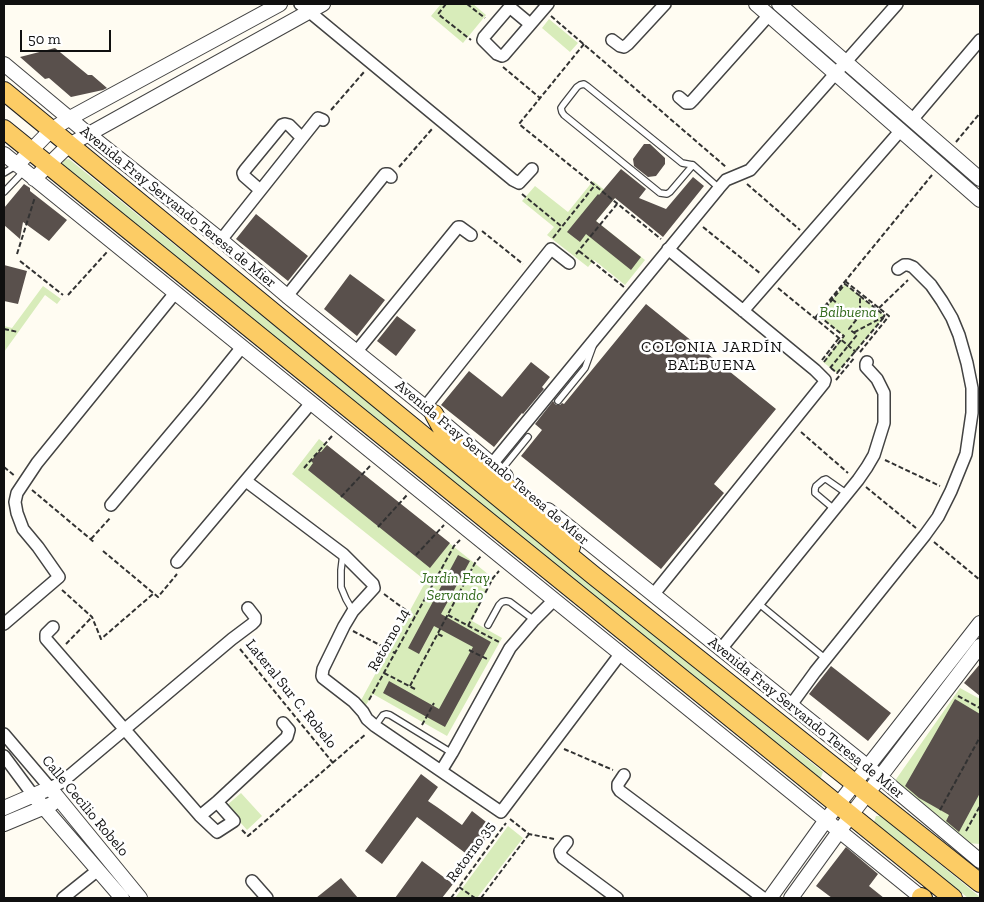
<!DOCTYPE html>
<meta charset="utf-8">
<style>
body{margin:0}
#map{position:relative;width:984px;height:902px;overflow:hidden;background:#fffcf2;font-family:"Zilla Slab",serif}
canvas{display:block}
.frame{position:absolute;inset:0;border:5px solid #101010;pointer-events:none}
.scale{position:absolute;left:20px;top:30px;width:91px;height:22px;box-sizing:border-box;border:2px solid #101010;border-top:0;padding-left:6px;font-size:15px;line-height:18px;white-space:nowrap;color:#101010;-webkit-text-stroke:4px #fff;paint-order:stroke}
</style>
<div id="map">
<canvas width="984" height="902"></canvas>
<div class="frame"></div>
<div class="scale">50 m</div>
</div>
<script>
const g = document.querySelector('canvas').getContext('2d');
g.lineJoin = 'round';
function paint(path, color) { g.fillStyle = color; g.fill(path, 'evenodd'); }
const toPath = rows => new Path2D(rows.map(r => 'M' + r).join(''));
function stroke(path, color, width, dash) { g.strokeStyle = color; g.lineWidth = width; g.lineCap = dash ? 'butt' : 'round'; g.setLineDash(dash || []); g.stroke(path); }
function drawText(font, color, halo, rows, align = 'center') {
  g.font = font + ' "Zilla Slab",serif'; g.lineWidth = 5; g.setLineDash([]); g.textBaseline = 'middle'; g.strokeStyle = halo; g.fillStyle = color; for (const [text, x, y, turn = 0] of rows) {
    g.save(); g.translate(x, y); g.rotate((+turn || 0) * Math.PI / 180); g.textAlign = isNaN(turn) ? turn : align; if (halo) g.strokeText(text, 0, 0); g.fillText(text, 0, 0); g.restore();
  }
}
const green = toPath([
 [441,4,473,4,486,15,463,43,431,16],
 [549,19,578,43,570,52,542,28],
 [69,159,823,772,820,780,62,165,63,160],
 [593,181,615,198,596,221,645,260,625,285,594,260,588,267,547,235,554,227,522,201,535,186,568,212],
 [845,284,885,316,837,373,823,362,844,336,819,316],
 [43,286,61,299,57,304,45,295,4,352,4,326,12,328],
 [319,439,493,578,472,621,502,638,447,736,373,694,364,708,359,704,426,581,292,474],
 [960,688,980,699,980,844,967,843,892,785],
 [241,793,262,816,247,830,226,806],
 [876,816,881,816,980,897,980,898,968,898,874,822],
 [508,826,523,838,477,898,455,898]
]);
const building = toPath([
 [55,48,88,75,92,75,107,88,103,90,71,97,49,78,45,79,20,57],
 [644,144,650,144,665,158,665,164,656,176,648,177,634,166,633,159],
 [621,169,646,189,639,198,666,209,693,177,704,186,663,237,615,198,596,221,641,257,631,270,586,234,580,242,567,232,598,194,599,195],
 [24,184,30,188,30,191,67,220,49,241,23,222,20,239,4,225,4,208],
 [256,214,308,256,288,281,236,239],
 [4,265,27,271,18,304,4,301],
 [350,274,385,300,357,336,324,309],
 [646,304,776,409,714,484,724,493,661,569,521,456,542,430,535,424,553,401,555,404,557,405,560,405,562,403,564,404],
 [397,316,416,330,396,356,377,341],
 [531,362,550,377,542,387,544,389,523,414,522,413,494,447,441,405,469,371,502,397],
 [327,445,450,543,430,568,308,470,313,463,311,461,319,451,321,452],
 [458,555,470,561,441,614,491,642,445,727,383,693,389,681,439,709,473,647,434,626,419,654,408,648],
 [980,664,980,696,964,683],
 [831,666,891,713,868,741,809,694],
 [955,699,980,714,980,793,959,832,946,821,949,815,919,798,905,786],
 [421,774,438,787,428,801,437,807,462,825,472,811,494,828,472,858,417,817,382,864,365,851],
 [846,847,878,874,869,886,884,898,832,898,816,886],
 [422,861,453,884,442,898,395,898],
 [341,878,358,898,316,898]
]);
const path = toPath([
 [446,4,438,14,471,40],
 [467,4,485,18],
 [551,16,726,167],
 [584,44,519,124,661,239],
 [503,67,540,98],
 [331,110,364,72],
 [956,142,980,113],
 [399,167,432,129],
 [747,184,800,230],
 [522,194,561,226],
 [703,227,761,274],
 [482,231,523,264],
 [553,238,595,185],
 [579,251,624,287],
 [17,254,35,197],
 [576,254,617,204],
 [20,261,63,295],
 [845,281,889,316,860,352],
 [778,288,856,352],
 [68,295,107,252],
 [860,296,885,316],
 [832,299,856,320],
 [879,308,908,280],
 [815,318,932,175],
 [4,329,18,332],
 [822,360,839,338],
 [824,362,844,336,819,316,845,284,860,296,860,315,849,329,857,335,830,368],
 [831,368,837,373,885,316,853,333],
 [836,380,855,357],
 [801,432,848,473],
 [885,460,940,486],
 [4,467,15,476],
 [304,468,332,436],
 [866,487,916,528],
 [32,490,94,542],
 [341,497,370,466],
 [378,527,407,495],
 [91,539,111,517],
 [934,542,980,580],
 [103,551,158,597,177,574],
 [416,555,444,525],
 [62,590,92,617,101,639,153,594],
 [384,594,415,617],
 [448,615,499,642],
 [468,626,493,578,499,571],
 [353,631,395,653],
 [438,634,444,637],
 [66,644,92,617],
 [240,649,333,763],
 [469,650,489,660],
 [384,673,415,689],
 [410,686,475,563,481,556],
 [958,696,980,708],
 [369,700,454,546,460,540],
 [422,725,434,703],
 [564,749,613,770],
 [940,810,980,737],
 [510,819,529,834,554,839],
 [242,830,248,836,366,734],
 [966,831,980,806],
 [459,887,475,898],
 [451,898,506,823],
 [481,898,529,834]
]);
const service = toPath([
 [693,165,670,192,667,194,660,193,564,115,562,112,561,108,563,105,577,87,580,85,584,84,587,86,682,163,693,165,719,188],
 [4,173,17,165],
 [4,192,24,171],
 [558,401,585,368,593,346],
 [503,471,503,468,506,464,528,437],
 [834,509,815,493,815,489,816,486,823,480,826,479,846,493],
 [343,554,341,570,341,587,346,599,353,611],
 [758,603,826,659],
 [488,625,499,605,502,602,506,601,510,602,534,620],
 [375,726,383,715,386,714,390,715,452,753]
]);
const minor = toPath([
 [300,4,513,180,519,183,532,169],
 [530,24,512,9,508,9,484,37,483,40,497,54,502,56,504,55,548,4],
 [612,40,620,46,624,47,628,44,665,4],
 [679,97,686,103,690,103,693,100,769,15],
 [912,120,980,40],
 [260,190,244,176,243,173,245,170,282,125,285,124,289,125,302,138],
 [221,240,318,118,323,120],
 [287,296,385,174,388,174,391,177],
 [743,311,901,130],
 [357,351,458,227,460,227,471,235],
 [425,407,551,249,569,263],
 [492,464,719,188,726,180,750,170,897,4],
 [246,481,343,554,373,584,374,588,353,611,344,626,323,669,322,676,323,678,354,702,363,712,367,719,375,726,501,812,621,653],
 [111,505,200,399,242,347],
 [177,562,311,403],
 [653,595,824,383,825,380,815,370,668,249],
 [4,624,59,577,38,547,23,529,17,513,15,502,17,493,37,463,175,293],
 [53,627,46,634,46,639,200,816,217,832,234,821,217,802],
 [721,649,858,480,867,467,874,455,884,423,884,393,877,379,866,367,866,364,867,362],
 [791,705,815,672,925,535,938,517,951,491,966,454,972,413,972,388,967,363,959,335,952,318,942,301,931,285,913,267,908,265,904,265,898,269],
 [4,734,50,788,62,782,232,639,252,624,255,621,255,617,248,608],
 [4,756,33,795],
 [441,771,452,753,510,648,534,620,554,600],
 [624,775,618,784,618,788,620,791,763,898],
 [200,816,217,802,287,737,289,730,283,723],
 [567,842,560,851,561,855,563,858,617,898],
 [252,881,267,898],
 [63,898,98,870]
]);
const tertiary = toPath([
 [756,4,980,200],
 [779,4,980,179],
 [4,64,88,134,221,240,287,296,425,407,506,476],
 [4,154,922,898],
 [17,165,51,130,70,118,280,4],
 [34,179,69,145,323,4],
 [548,510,868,767,980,861],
 [33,795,122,898],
 [4,808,50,788,140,898],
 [4,824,52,804],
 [770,898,826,820,980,623],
 [791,898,851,815,980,646]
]);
const primary = toPath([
 [4,91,593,575,980,883],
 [4,129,953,898],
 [434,414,447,438,554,526,571,547],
 [921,897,923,898]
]);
const streetNames = [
 ["Avenida Fray Servando Teresa de Mier",178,207,39],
 ["Avenida Fray Servando Teresa de Mier",492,463,40],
 ["Retorno 14",389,640,-61],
 ["Lateral Sur C. Robelo",291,694,51],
 ["Avenida Fray Servando Teresa de Mier",806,718,39],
 ["Calle Cecilio Robelo",85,806,50],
 ["Retorno 35",471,852,-54]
];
const parkNames = [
 ["Balbuena",848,313],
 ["Jardín Fray",455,579],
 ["Servando",455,596]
];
const neighbourhoodNames = [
 ["COLONIA JARDÍN",712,347],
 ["BALBUENA",712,365]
];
paint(green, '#d8ecba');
paint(building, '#59504c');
stroke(service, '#434343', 8);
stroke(minor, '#434343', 14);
stroke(tertiary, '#434343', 16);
stroke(primary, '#212121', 20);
stroke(path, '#323232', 2, [5, 2.5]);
stroke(service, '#fff', 5.5);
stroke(minor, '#fff', 11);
stroke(tertiary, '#fff', 14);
stroke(primary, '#fccc65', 18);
drawText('15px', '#101010', '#fff', streetNames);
drawText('italic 15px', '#336b1d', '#fff', parkNames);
g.letterSpacing = '1px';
drawText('16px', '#101010', '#fff', neighbourhoodNames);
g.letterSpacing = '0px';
</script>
